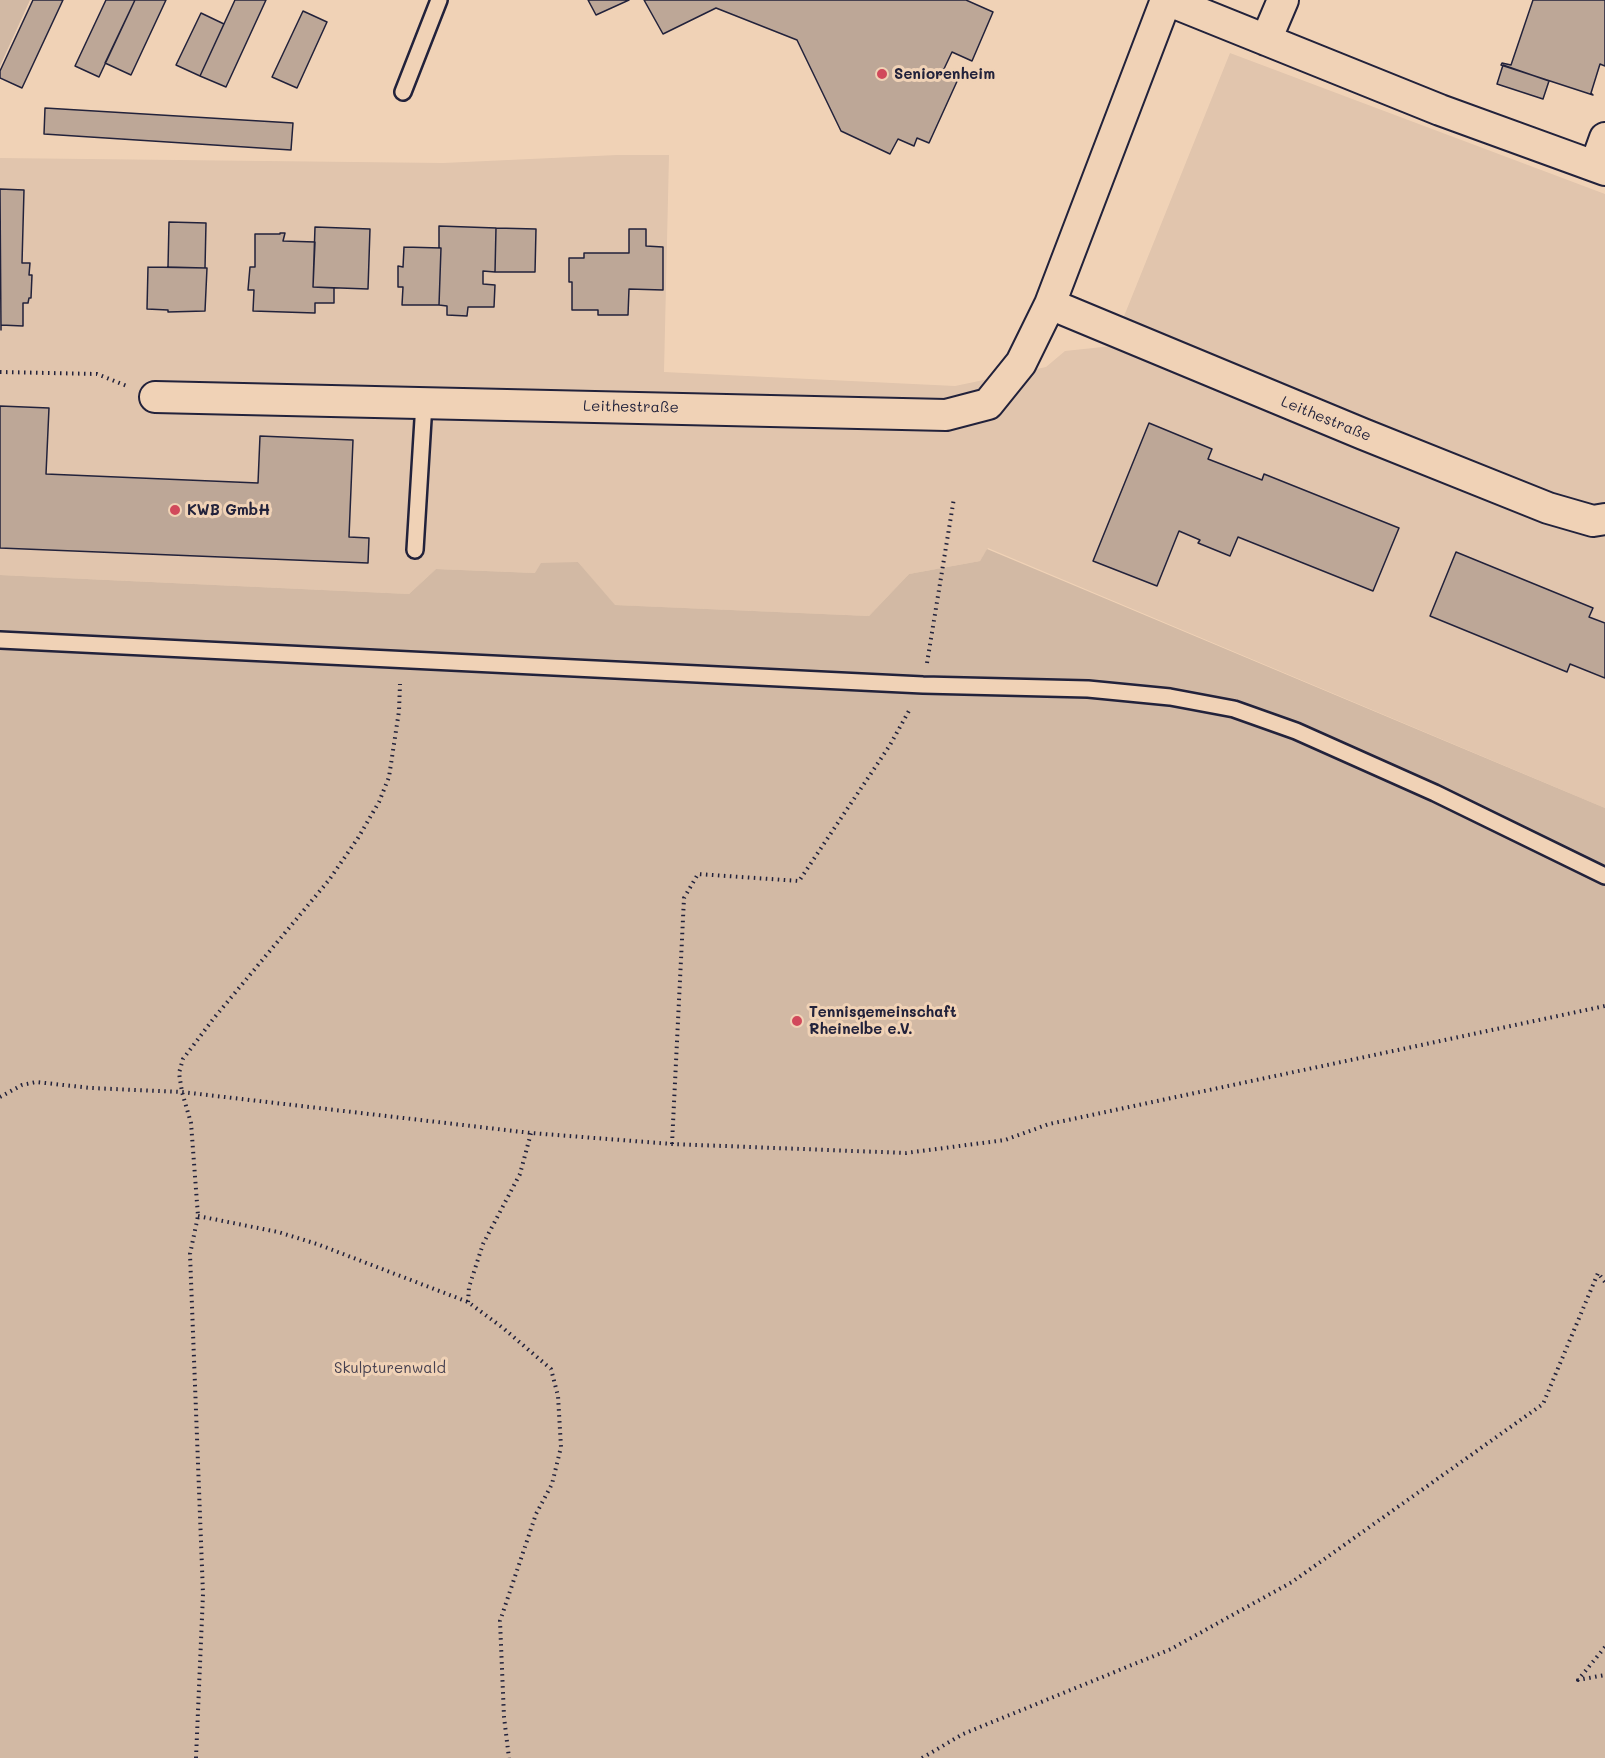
<!DOCTYPE html>
<meta charset="utf-8">
<style>
body{margin:0}
canvas{display:block;background:#f0d2b6}
</style>
<canvas width="1605" height="1758"></canvas>
<script>
const g = document.querySelector('canvas').getContext('2d');
g.lineJoin = 'round';
function paint(path, color) { g.fillStyle = color; g.fill(path, 'evenodd'); }
const toPath = rows => new Path2D(rows.map(r => 'M' + r).join(''));
function stroke(path, color, width, dash) { g.strokeStyle = color; g.lineWidth = width; g.lineCap = dash ? 'butt' : 'round'; g.setLineDash(dash || []); g.stroke(path); }
function drawText(font, color, halo, rows, align = 'center') {
  g.font = font + ' Mali,sans-serif'; g.lineWidth = 6; g.setLineDash([]); g.textBaseline = 'middle'; g.strokeStyle = halo; g.fillStyle = color; for (const [text, x, y, turn = 0] of rows) {
    g.save(); g.translate(x, y); g.rotate((+turn || 0) * Math.PI / 180); g.textAlign = isNaN(turn) ? turn : align; if (halo) g.strokeText(text, 0, 0); g.fillText(text, 0, 0); g.restore();
  }
}
const built = toPath([
 [1230,53,1605,194,1605,808,988,548,980,561,909,574,869,616,614,605,578,562,535,573,436,569,409,594,0,575,0,158,443,163,617,155,669,155,664,372,955,386,1046,367,1065,351,1112,346]
]);
const green = toPath([
 [0,0,30,0,0,66],
 [987,549,1605,808,1605,1758,0,1758,0,575,409,594,436,569,535,573,541,563,578,562,615,605,869,616,909,574,980,561]
]);
const building = toPath([
 [33,0,63,0,22,88,0,78,0,71,33,0],
 [106,0,135,0,99,77,75,66,106,0],
 [135,0,166,0,131,75,105,63,135,0],
 [235,0,266,0,226,87,200,76,235,0],
 [588,0,629,0,596,15,588,0],
 [644,0,966,0,993,12,972,61,952,52,943,71,959,77,929,143,917,138,914,146,898,139,890,154,841,131,797,40,716,8,663,34,644,0],
 [1533,0,1605,0,1605,66,1600,64,1591,93,1593,95,1501,65,1502,63,1511,65,1533,0],
 [303,11,327,22,297,88,272,77,303,11],
 [201,13,224,24,200,76,176,65,201,13],
 [1503,65,1549,81,1543,99,1497,84,1503,65],
 [45,108,293,123,291,150,44,134,45,108],
 [0,189,24,190,22,263,30,263,29,275,32,275,31,298,29,298,28,303,23,303,23,326,1,325,1,330,0,189],
 [169,222,206,223,205,268,168,267,169,222],
 [439,226,496,228,495,272,483,271,483,284,495,285,494,307,468,307,467,316,447,315,447,306,439,305,441,248,439,248,439,226],
 [315,227,370,229,368,289,313,287,315,227],
 [496,228,536,229,535,272,495,272,496,228],
 [629,229,646,229,646,246,663,247,663,290,629,289,628,315,598,315,598,310,572,310,572,282,569,282,569,258,584,258,584,253,629,253,629,229],
 [280,233,285,233,283,241,315,242,313,287,334,288,334,303,315,303,315,313,253,311,254,290,248,290,250,267,255,267,255,234,280,234,280,233],
 [404,247,441,248,439,305,402,305,403,287,398,287,398,266,403,267,404,247],
 [148,267,207,268,205,311,168,312,168,310,147,309,148,267],
 [0,406,49,408,46,474,258,483,260,436,353,440,349,537,369,538,368,563,0,548,0,406],
 [1149,423,1212,449,1208,459,1262,480,1264,474,1399,528,1373,591,1238,537,1230,556,1198,543,1200,540,1179,531,1157,586,1093,561,1149,423],
 [1456,552,1593,608,1589,617,1605,623,1605,678,1570,664,1567,672,1430,616,1456,552]
]);
const path = toPath([
 [0,372,97,374,127,386],
 [927,663,954,498],
 [0,1097,22,1085,36,1082,91,1088,182,1092,531,1133,672,1144,906,1153,1005,1140,1049,1124,1605,1006],
 [672,1144,684,898,698,874,799,881,890,745,910,709],
 [198,1216,278,1232,317,1244,468,1302,503,1328,551,1369,558,1396,561,1447,552,1484,536,1514,500,1621,504,1717,509,1758],
 [468,1302,469,1287,483,1244,520,1174,531,1133],
 [1605,1647,1578,1680,1605,1675],
 [196,1758,203,1594,190,1254,198,1216,191,1123,182,1092,179,1073,183,1059,214,1018,329,880,358,838,379,802,389,777,399,711,400,684],
 [922,1758,963,1734,1171,1649,1292,1582,1543,1404,1598,1273,1605,1282]
]);
const lane = toPath([
 [403,92,439,0],
 [415,550,424,403],
 [0,640,923,685,1088,689,1170,697,1234,709,1296,731,1435,793,1605,876]
]);
const street = toPath([
 [1167,0,1440,110,1605,170],
 [1266,40,1283,0],
 [1595,166,1605,138],
 [1050,304,1363,434,1548,508,1593,521,1605,519],
 [155,397,946,415,988,404,1021,363,1050,304,1166,0]
]);
const markers = [
 [882,74,6,"#d1495b"],
 [175,510,6,"#d1495b"],
 [797,1021,6,"#d1495b"]
];
const poiNames = [
 ["Seniorenheim",894,74],
 ["KWB GmbH",187,510],
 ["Tennisgemeinschaft",809,1012],
 ["Rheinelbe e.V.",809,1029]
];
const streetNames = [
 ["Leithestraße",631,407,1],
 ["Leithestraße",1326,419,22]
];
const parkNames = [
 ["Skulpturenwald",390,1368]
];
paint(built, '#e1c5ad');
paint(green, '#d2b9a4');
paint(building, '#bda797');
stroke(building, '#22223b', 1.5);
stroke(lane, '#22223b', 20);
stroke(street, '#22223b', 34);
stroke(path, '#22223b', 4, [1.5, 4.5]);
stroke(lane, '#f0d2b6', 15);
stroke(street, '#f0d2b6', 30);
for (const [x, y, r, color] of markers) { const dot = new Path2D(); dot.arc(x, y, r, 0, 2 * Math.PI); g.fillStyle = color; g.fill(dot); stroke(dot, '#f0d2b6', 2); }
drawText('bold 15px', '#22223b', '#f0d2b6', poiNames, 'left');
drawText('15px', '#22223b', '#f0d2b6', streetNames);
drawText('15px', '#454050', '#f0d2b6', parkNames);
</script>
